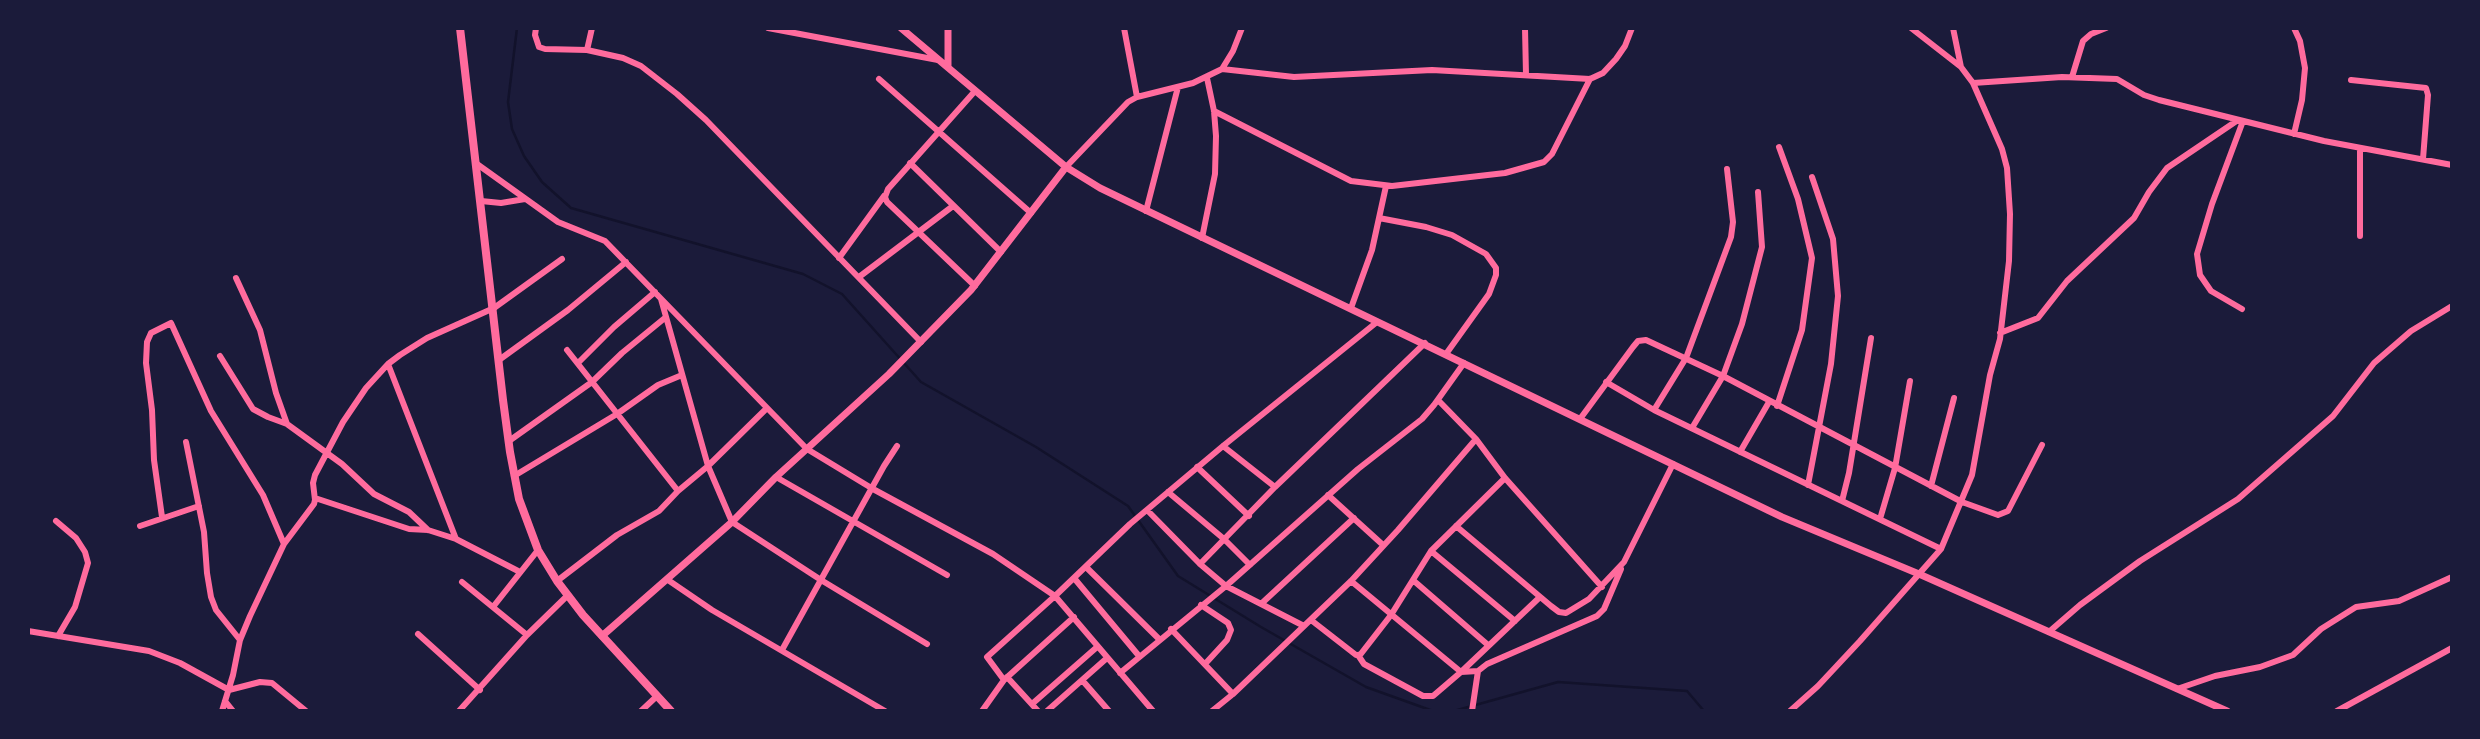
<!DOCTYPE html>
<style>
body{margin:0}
#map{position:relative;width:2480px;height:739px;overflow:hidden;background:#1b1b3a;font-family:Manrope,sans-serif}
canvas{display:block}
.frame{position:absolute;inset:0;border:30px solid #1b1b3a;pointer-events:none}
</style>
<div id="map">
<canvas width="2480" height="739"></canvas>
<div class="frame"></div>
</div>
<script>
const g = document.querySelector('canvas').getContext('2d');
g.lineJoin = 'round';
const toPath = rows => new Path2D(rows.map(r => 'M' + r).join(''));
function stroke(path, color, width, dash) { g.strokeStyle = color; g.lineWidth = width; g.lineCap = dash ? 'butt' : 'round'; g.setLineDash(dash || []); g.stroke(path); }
const stream = toPath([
 [517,28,508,102,512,129,524,156,542,182,571,208,803,274,842,294,921,382,1036,447,1128,506,1178,576,1261,627,1366,687,1433,711],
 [1454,711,1558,682,1687,691,1704,711]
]);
const minor = toPath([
 [536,28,535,35,539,47,545,49,587,50,623,58,641,66,677,94,706,120,921,342],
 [768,28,938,60],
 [1124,28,1137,97],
 [1525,28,1526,75],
 [1953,28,1961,67],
 [587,50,592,28],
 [1222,69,1294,77,1432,70,1590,79,1603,73,1616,59,1625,46,1632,28],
 [2072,77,2083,41,2091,34,2106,28],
 [879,79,1031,213],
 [2351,80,2426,88,2428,95,2423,159],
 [1973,83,2062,77,2117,79,2144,95,2159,100,2324,141,2452,165],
 [1214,111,1351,181,1392,186,1505,173,1544,162,1552,154,1590,79],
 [2294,134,2302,100,2305,68,2300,41,2294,28],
 [910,163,1001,252],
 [477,164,558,222,605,241,807,449,873,489,993,554,1055,596,1153,711],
 [1066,167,1128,102,1137,97,1193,83,1222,69,1233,51,1242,28],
 [481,201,501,203,525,199],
 [1146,211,1178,87],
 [1379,218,1426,227,1452,235,1486,254,1496,268,1496,275,1489,294,1446,354],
 [2360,236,2360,148],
 [1202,238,1215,174,1216,136,1214,111,1207,78],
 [839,258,884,196],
 [859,277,953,206],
 [236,278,260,330,276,393,287,424],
 [975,286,887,202,885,197,888,189,975,91],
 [661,299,708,466,732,522,821,580,927,644],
 [1351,308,1372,250,1386,186],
 [2242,309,2211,291,2200,275,2197,254,2212,204,2243,121],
 [2000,333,2038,318,2067,281,2134,218,2149,192,2167,168,2238,120],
 [567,350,678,491],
 [220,356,253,409,268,417,287,424,342,464,374,494,409,512,428,530],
 [499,360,568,310,626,262],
 [578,363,614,327,655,292],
 [388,364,456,539],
 [1606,382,1654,410,1941,549],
 [1438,400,1476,439,1505,478,1602,587],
 [1777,406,1802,330,1812,258,1798,199,1779,147],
 [1654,410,1686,358,1731,237,1733,222,1727,169],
 [1580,419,1633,347,1638,341,1646,340,1723,376,1962,502,1998,515,2008,511,2042,445],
 [1692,428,1723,376,1742,324,1762,247,1758,192],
 [509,441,592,382,622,353,666,317],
 [186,442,204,532,207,573,211,597,216,610,240,640],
 [1223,446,1275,487],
 [1740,452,1769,402],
 [1197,467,1249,516],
 [514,476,617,414,658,385,682,375],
 [776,477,947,575],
 [1808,485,1831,364,1838,296,1833,239,1812,177],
 [1931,486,1954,398],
 [1168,492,1224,539,1250,565],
 [1328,495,1383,545],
 [315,498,409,529,428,530,456,539,520,572],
 [1842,501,1849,473,1871,338],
 [1147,510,1200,564,1226,586,1304,626],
 [162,517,154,460,152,410,146,363,147,342,151,333,171,323,211,411,263,495,284,544],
 [1880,519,1895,468,1910,381],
 [56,521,76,538,85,552,88,563,75,607,58,636],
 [140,526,199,506],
 [1456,526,1551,606,1559,612,1566,613,1589,599,1624,562,1673,464],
 [1431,551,1515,621],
 [1200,564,1275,487,1425,343],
 [1086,567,1159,639],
 [1074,578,1139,656],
 [668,580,712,610,885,711],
 [557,581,617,535,659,511,678,491,708,466,767,408],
 [1351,581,1461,672,1540,597],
 [1414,581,1488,645],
 [462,582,527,635],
 [1261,604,1354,518],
 [1201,605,1228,623,1231,630,1227,640,1205,664],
 [493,607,538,550],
 [1311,620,1356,655,1360,655,1391,615,1431,551,1505,478],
 [1171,629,1233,694,1212,711],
 [28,631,149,651,180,663,229,690,260,682,272,683,306,711],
 [2050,631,2080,605,2140,561,2238,499,2333,416,2374,363,2411,331,2452,306],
 [418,634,480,690],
 [782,650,884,466,897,446],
 [1358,655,1364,664,1423,696,1433,696,1461,672,1478,671],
 [1120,673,1226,586,1358,469,1422,419,1434,405,1464,363],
 [1007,677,1038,711],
 [1004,680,1074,617],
 [1082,680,1109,711],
 [2177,689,2215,676,2260,667,2293,655,2321,629,2356,607,2399,601,2452,577],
 [1233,694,1351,581,1398,530,1476,439],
 [225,701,233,711],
 [1032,704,1097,647],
 [222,711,233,675,240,640,250,616,284,544,314,504,315,500,313,483,315,475,343,422,366,388,388,364,400,355,427,338,494,308,562,259],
 [459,711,527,635,568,595],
 [641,711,657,696],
 [982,711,1004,680,987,657,1055,596,1130,524,1223,446,1377,322],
 [1047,711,1107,658],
 [1472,711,1478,671,1487,664,1597,616,1604,609,1621,569],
 [1790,711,1818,686,1860,641,1941,549,1972,475,1990,375,2000,339,2009,261,2010,214,2007,168,2002,149,1973,83,1961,67,1911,28],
 [2337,711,2452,648]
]);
const tertiary = toPath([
 [901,28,1066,167,1100,188,1782,517,1919,574,2227,711],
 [948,28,948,67],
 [602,636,732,522,776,477,889,374,971,290,1066,167]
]);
const secondary = toPath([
 [460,28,503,400,510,452,519,499,538,550,557,581,583,615,671,711]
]);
stroke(stream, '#12122b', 2.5);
stroke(minor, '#ff6b9d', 6);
stroke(tertiary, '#ff6b9d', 7);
stroke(secondary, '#ff6b9d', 8);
</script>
